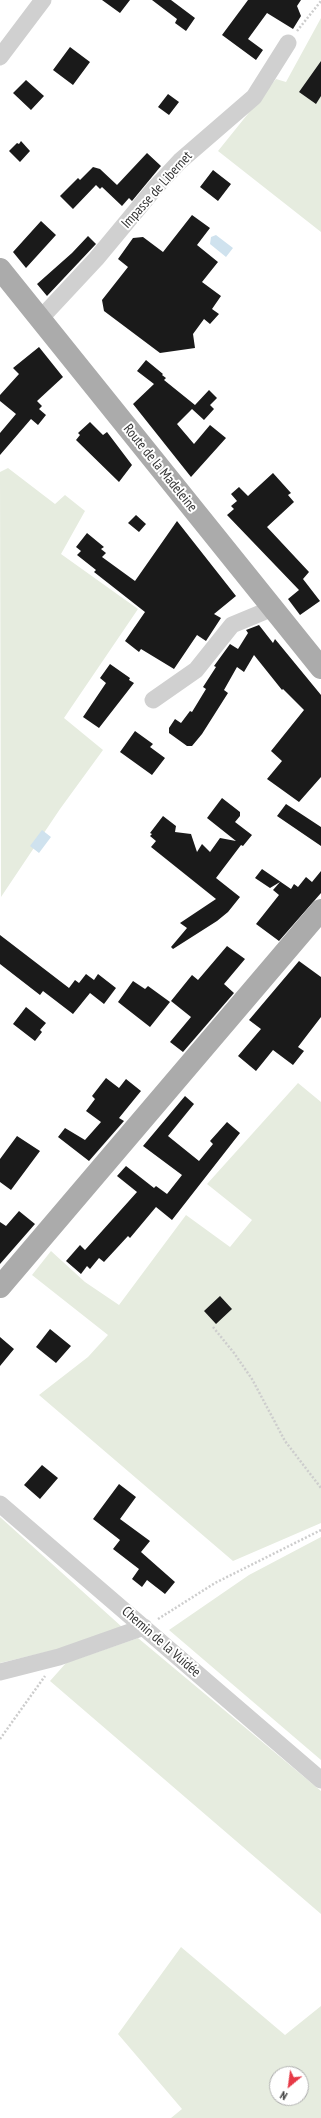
<!DOCTYPE html>
<meta charset="utf-8">
<style>
body{margin:0}
#map{position:relative;width:321px;height:2118px;overflow:hidden;background:#fff;font-family:"PT Sans Narrow",sans-serif}
canvas{display:block}
.north{position:absolute;left:269px;top:2066px;width:40px;height:40px;box-sizing:border-box;background:#fff;border:1px solid #adadad;border-radius:50%;rotate:209deg;font-size:11px;font-weight:700;line-height:16px;text-align:center;color:#333}
.north::after{content:'';display:block;margin:auto;width:14px;height:18px;background:#e63946;clip-path:polygon(50% 0,100% 100%,50% 72%,0 100%)}
</style>
<div id="map">
<canvas width="321" height="2118"></canvas>
<div class="north">N</div>
</div>
<script>
const g = document.querySelector('canvas').getContext('2d');
g.lineJoin = 'round';
function paint(path, color) { g.fillStyle = color; g.fill(path, 'evenodd'); }
const toPath = rows => new Path2D(rows.map(r => 'M' + r).join(''));
function stroke(path, color, width, dash) { g.strokeStyle = color; g.lineWidth = width; g.lineCap = dash ? 'butt' : 'round'; g.setLineDash(dash || []); g.stroke(path); }
function drawText(font, color, halo, rows, align = 'center') {
  g.font = font + ' "PT Sans Narrow",sans-serif'; g.lineWidth = 4; g.setLineDash([]); g.textBaseline = 'middle'; g.strokeStyle = halo; g.fillStyle = color; for (const [text, x, y, turn = 0] of rows) {
    g.save(); g.translate(x, y); g.rotate((+turn || 0) * Math.PI / 180); g.textAlign = isNaN(turn) ? turn : align; if (halo) g.strokeText(text, 0, 0); g.fillText(text, 0, 0); g.restore();
  }
}
const green = toPath([
 [321,18,321,232,218,151,276,79,286,82],
 [8,468,55,504,65,495,85,511,61,554,138,609,64,718,103,750,60,809,1,897,0,472],
 [298,1083,321,1102,321,1523,233,1561,39,1395,88,1357,108,1335,32,1275,51,1251,85,1282,119,1305,186,1215,230,1247,252,1220,207,1184],
 [0,1517,122,1627,105,1638,0,1663],
 [321,1537,321,1760,169,1630,249,1575],
 [138,1638,321,1791,321,1914,50,1681,66,1663],
 [181,1947,285,2035,321,2006,321,2118,171,2118,182,2109,118,2034],
 [277,2074,301,2074,301,2098,277,2098]
]);
const water = toPath([
 [216,235,233,248,226,257,210,244,211,237],
 [42,830,51,837,39,853,30,846]
]);
const building = toPath([
 [102,0,130,0,120,13],
 [152,0,171,0,195,18,186,31,175,23,177,19],
 [248,0,301,0,297,6,301,16,293,29,267,13,248,39,263,50,256,60,222,35],
 [70,47,90,62,73,85,53,70],
 [321,61,321,96,316,104,299,92],
 [26,80,44,96,31,110,13,93],
 [168,94,179,102,169,115,158,107],
 [21,141,30,151,20,162,9,151,17,143,19,144],
 [147,153,161,166,132,201,129,198,122,206,102,187,100,189,96,185,73,209,60,196,78,178,80,180,93,167,100,169,117,185],
 [213,170,231,184,218,201,200,187],
 [192,215,210,228,197,245,218,262,202,282,221,296,212,309,219,314,210,324,204,319,193,334,195,348,160,353,104,311,102,300,128,267,118,259,133,238,143,237,163,252],
 [41,221,56,235,26,268,13,252],
 [88,236,96,244,47,296,37,284,72,253],
 [39,347,63,377,37,401,42,406,39,409,46,415,38,425,31,419,0,455,0,433,16,414,0,401,0,395,19,374,13,368],
 [146,360,163,374,162,375,166,378,164,380,195,405,209,390,217,398,210,405,214,409,204,420,192,409,177,424,194,444,210,425,226,438,191,477,133,404,154,384,137,371],
 [90,422,103,435,107,432,132,465,119,482,76,440,80,435,78,433],
 [273,473,291,493,288,495,294,502,267,527,309,572,303,579,320,601,300,615,288,599,299,590,227,515,234,509,231,506,237,501,231,494,239,487,248,496],
 [136,515,146,524,139,532,128,523],
 [177,521,236,596,214,614,221,618,206,641,197,635,174,669,141,649,139,652,125,641,145,612,94,572,96,570,77,555,81,551,76,547,87,533,104,547,101,549,106,553,102,557,135,581],
 [259,625,273,643,275,639,321,695,321,777,299,802,267,779,282,761,271,751,304,710,283,689,282,690,254,655,244,672,237,667,224,690,228,693,202,734,192,746,187,746,169,733,169,728,175,719,181,723,190,711,192,712,206,689,203,687,216,667,214,666,230,644,238,649,248,633,246,630],
 [110,664,130,678,129,680,134,683,99,728,83,717,106,683,100,678],
 [135,731,153,744,150,747,165,758,152,775,120,752],
 [222,798,240,812,240,816,235,822,252,835,243,846,241,845,216,878,240,897,228,912,217,921,173,949,171,947,187,928,180,923,216,899,151,847,156,841,150,836,152,834,150,833,163,816,176,826,175,832,191,834,197,852,202,844,210,852,220,838,236,841,207,818],
 [286,804,321,827,321,846,277,816],
 [262,869,291,889,294,884,298,887,306,877,312,882,321,871,321,893,279,941,256,924,279,895,273,890,280,882,270,888,255,878],
 [0,935,69,988,75,980,79,983,86,974,94,980,98,974,116,988,104,1004,90,993,73,1014,43,991,40,995,0,964],
 [227,946,245,959,224,984,234,993,183,1052,170,1042,191,1017,171,1001,192,975,198,980],
 [299,961,321,977,321,1017,298,1047,304,1051,293,1065,273,1050,256,1071,238,1056,261,1029,249,1020],
 [133,981,145,989,148,986,170,1002,150,1027,118,1002],
 [26,1007,46,1023,40,1030,42,1032,35,1041,13,1024],
 [106,1078,119,1088,126,1079,141,1091,119,1118,124,1121,89,1161,58,1137,65,1128,85,1140,101,1122,86,1111,95,1099,92,1096],
 [185,1096,194,1104,168,1136,199,1161,213,1144,210,1141,227,1122,240,1133,172,1220,156,1207,130,1238,128,1236,104,1262,99,1258,90,1269,87,1266,81,1274,66,1261,80,1245,85,1250,137,1192,117,1176,126,1166,154,1188,156,1186,167,1194,182,1175,143,1146],
 [17,1136,40,1151,11,1190,0,1182,0,1159],
 [19,1211,35,1224,0,1264,0,1222,6,1226],
 [220,1296,232,1309,216,1324,204,1311],
 [50,1329,71,1346,56,1363,36,1347],
 [0,1337,14,1349,0,1366],
 [42,1465,58,1478,40,1499,24,1485],
 [119,1484,136,1497,120,1519,150,1541,141,1552,175,1582,165,1594,147,1580,142,1587,132,1579,139,1569,113,1549,120,1540,93,1519]
]);
const path = toPath([
 [297,31,321,1],
 [213,1327,234,1353,252,1379,285,1441,321,1488],
 [158,1619,215,1583,321,1530],
 [0,1739,45,1676]
]);
const minor = toPath([
 [0,57,43,0],
 [40,319,96,259,155,188,180,161,254,97,288,43],
 [153,700,196,670,232,625,273,608],
 [0,1504,321,1780],
 [0,1672,59,1657,144,1627]
]);
const major = toPath([
 [0,269,321,668],
 [0,1287,321,910]
]);
const streetNames = [
 ["Impasse de Libernet",157,190,-48],
 ["Route de la Madeleine",160,468,51],
 ["Chemin de la Vuidée",161,1642,41]
];
paint(green, '#e6ecdf');
paint(water, '#cfe2ee');
paint(building, '#1a1a1a');
stroke(path, '#cdcdcd', 2.5, [2, 2]);
stroke(minor, '#d0d0d0', 17);
stroke(major, '#ababab', 22);
drawText('14px', '#333', '#fff', streetNames);
</script>
